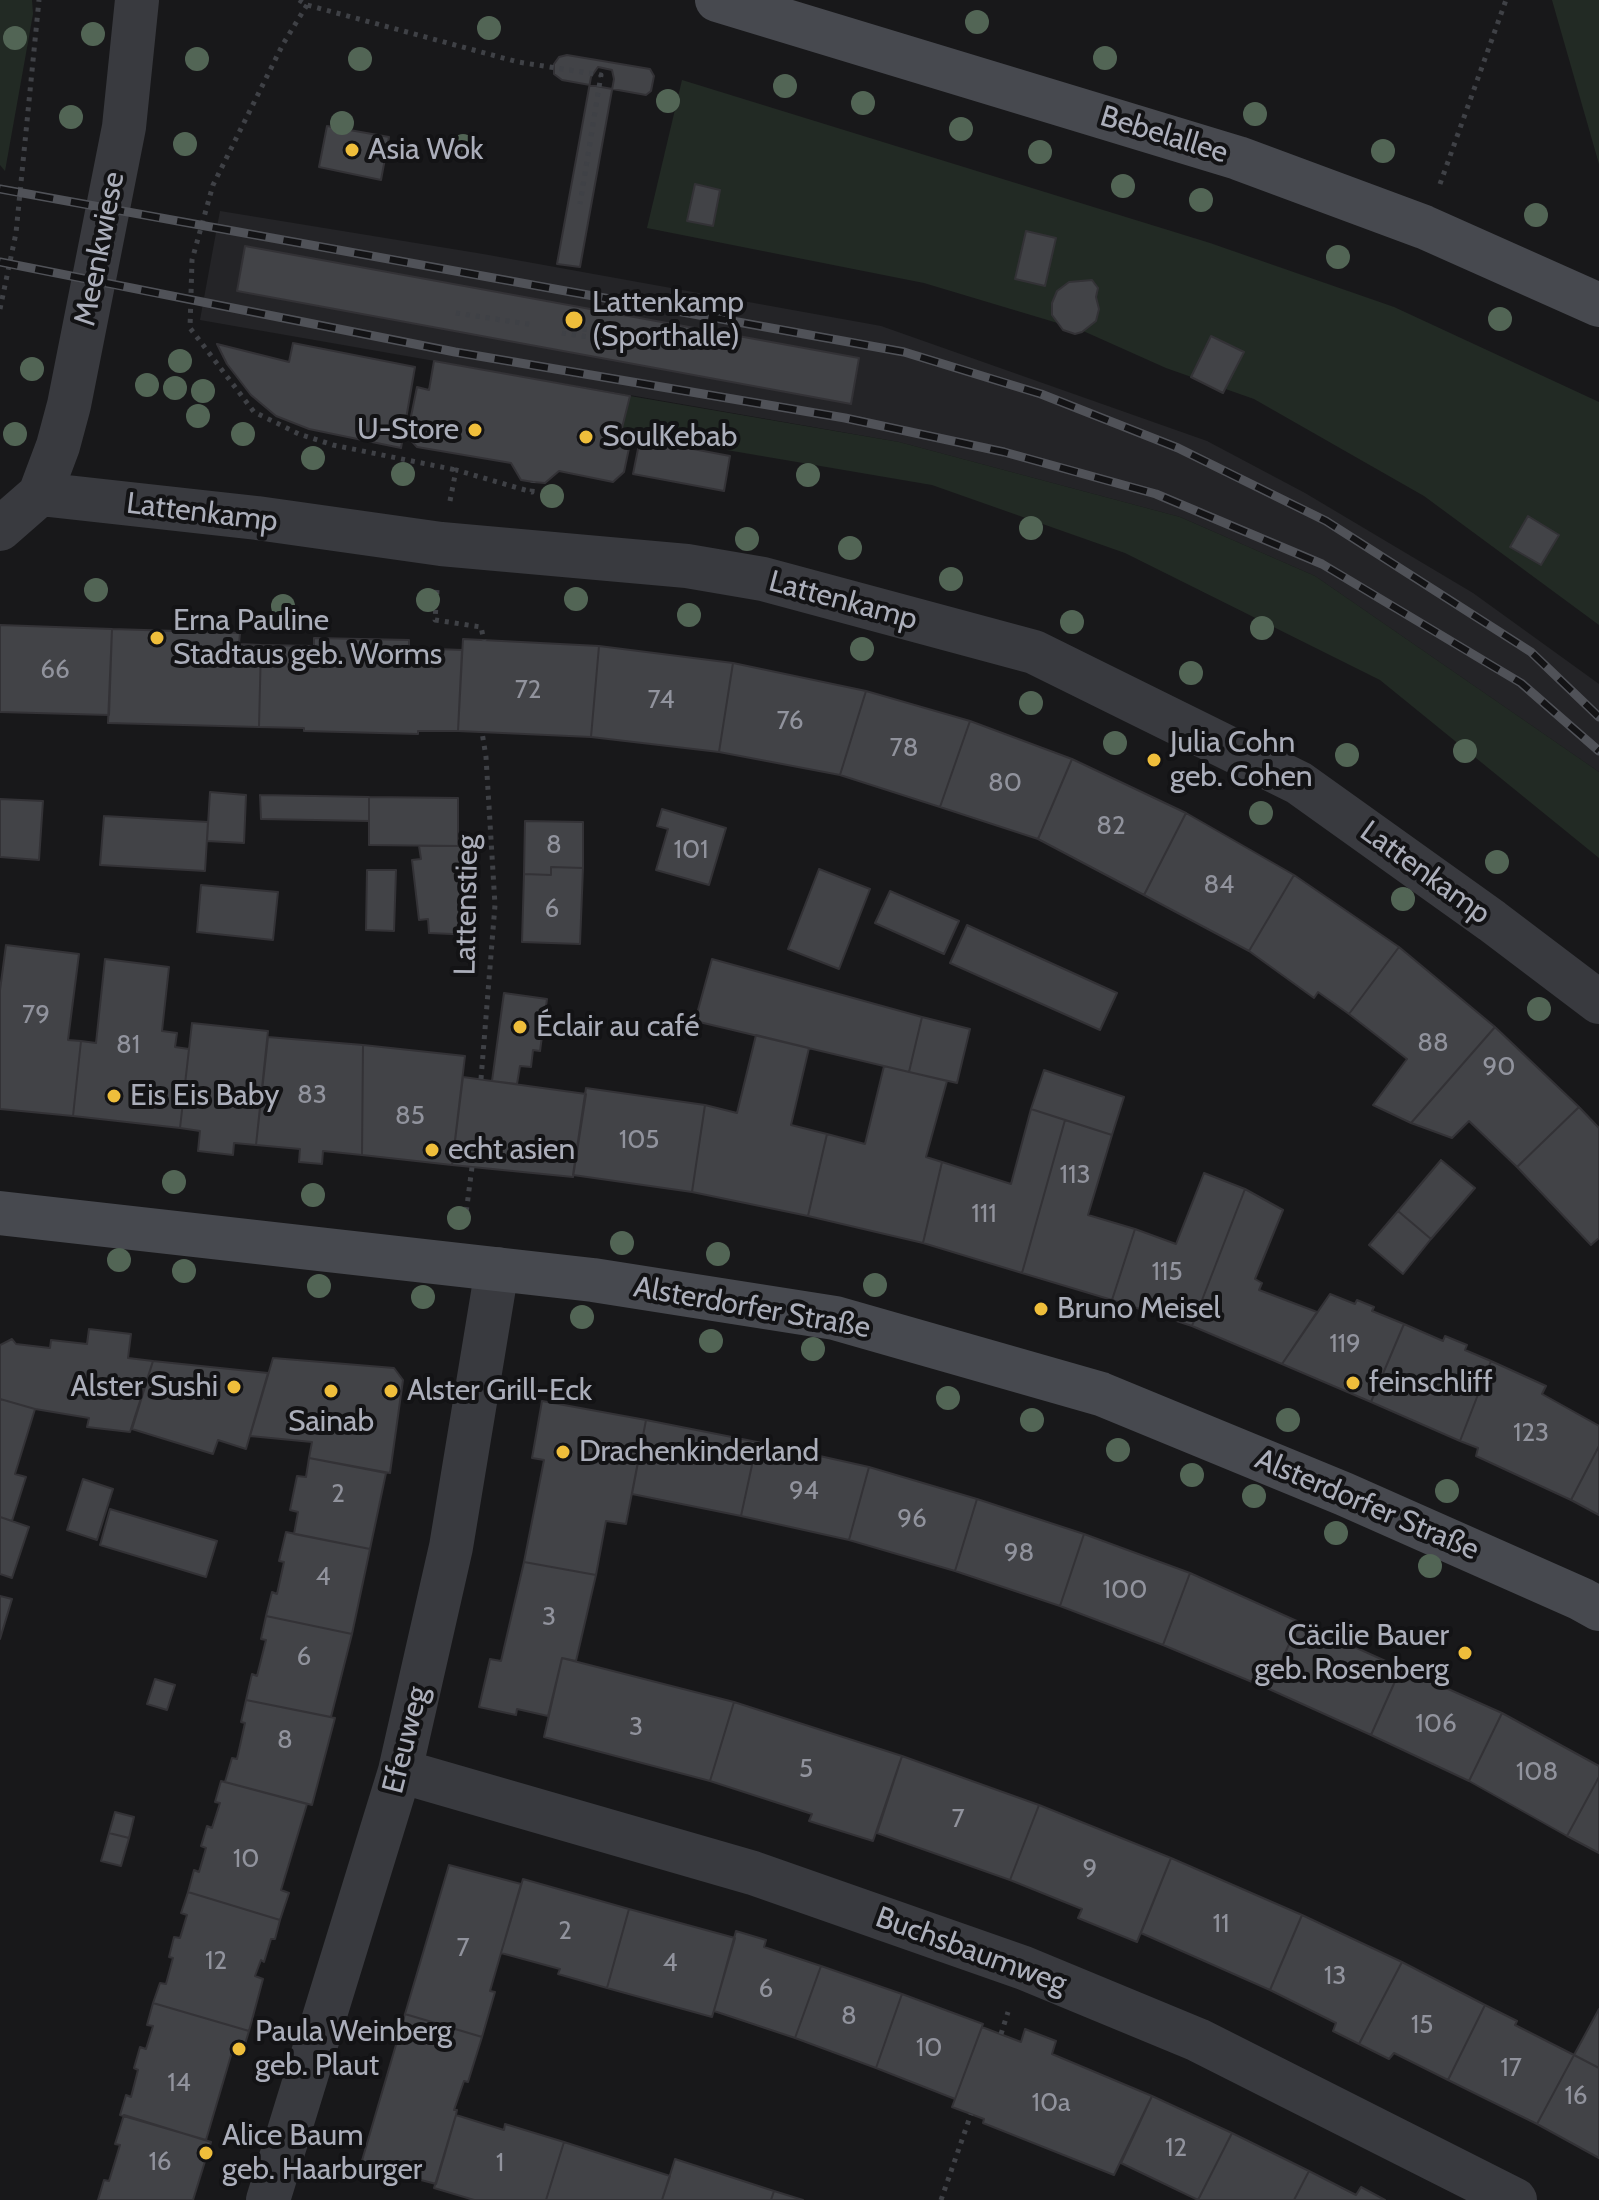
<!DOCTYPE html>
<meta charset="utf-8">
<style>
body{margin:0}
canvas{display:block;background:#18181a}
</style>
<canvas width="1599" height="2200"></canvas>
<script>
const g = document.querySelector('canvas').getContext('2d');
g.lineJoin = 'round';
function paint(path, color) { g.fillStyle = color; g.fill(path, 'evenodd'); }
const toPath = rows => new Path2D(rows.map(r => 'M' + r).join(''));
function stroke(path, color, width, dash) { g.strokeStyle = color; g.lineWidth = width; g.lineCap = dash ? 'butt' : 'round'; g.setLineDash(dash || []); g.stroke(path); }
function drawText(font, color, halo, rows, align = 'center') {
  g.font = font + ' Cabin,sans-serif'; g.lineWidth = 8; g.setLineDash([]); g.textBaseline = 'middle'; g.strokeStyle = halo; g.fillStyle = color; for (const [text, x, y, turn = 0] of rows) {
    g.save(); g.translate(x, y); g.rotate((+turn || 0) * Math.PI / 180); g.textAlign = isNaN(turn) ? turn : align; if (halo) g.strokeText(text, 0, 0); g.fillText(text, 0, 0); g.restore();
  }
}
const built = toPath([
 [220,211,483,254,881,326,1207,441,1305,493,1473,593,1599,684,1599,772,1315,576,1180,517,899,442,200,320]
]);
const green = toPath([
 [0,0,32,0,33,14,5,171,0,165],
 [1552,0,1599,0,1599,164],
 [682,80,1210,243,1394,307,1599,402,1599,625,1424,496,1254,399,1166,368,1081,330,924,283,647,228],
 [630,396,899,442,1180,517,1315,576,1599,772,1599,858,1380,680,1125,553,932,485,621,432]
]);
const building = toPath([
 [567,55,650,69,654,76,651,91,646,95,562,80,554,74,554,64,559,57,567,55],
 [598,67,612,70,614,79,580,267,557,264,591,77,598,67],
 [327,126,389,137,381,180,319,167,327,126],
 [695,184,720,190,713,226,687,221,695,184],
 [1026,231,1056,238,1045,286,1015,279,1026,231],
 [245,246,859,358,851,404,237,291,245,246],
 [1092,280,1098,288,1096,297,1099,309,1096,321,1082,332,1075,334,1063,330,1052,315,1052,303,1057,291,1069,282,1092,280],
 [1211,336,1244,352,1223,393,1191,377,1211,336],
 [293,343,415,367,401,448,309,429,276,416,251,395,227,364,217,344,289,362,293,343],
 [434,361,630,396,621,432,632,434,624,472,613,482,559,471,545,483,533,482,521,480,511,463,417,447,407,436,417,387,429,390,434,361],
 [640,439,730,456,724,491,633,474,640,439],
 [1528,516,1559,535,1541,565,1510,547,1528,516],
 [0,625,112,629,109,715,0,712,0,625],
 [112,629,240,633,239,644,261,645,259,727,108,723,112,629],
 [314,638,409,640,409,648,462,650,458,731,418,731,418,734,304,731,304,728,259,727,261,645,314,646,314,638],
 [463,639,599,646,591,737,458,731,463,639],
 [599,646,733,663,719,752,591,737,599,646],
 [733,663,866,691,840,775,719,752,733,663],
 [866,691,970,721,940,807,840,775,866,691],
 [970,721,1072,759,1038,839,940,807,970,721],
 [1072,759,1186,813,1144,895,1038,839,1072,759],
 [210,792,246,795,244,843,207,841,210,792],
 [260,795,369,797,369,821,261,819,260,795],
 [369,797,458,798,458,846,369,845,369,797],
 [0,799,43,801,39,860,0,857,0,799],
 [662,809,726,828,709,885,656,870,668,829,657,826,662,809],
 [1186,813,1294,875,1249,951,1144,895,1186,813],
 [104,816,208,822,205,871,100,865,104,816],
 [525,821,583,822,583,868,551,867,551,875,524,874,525,821],
 [419,846,465,846,475,935,429,933,428,919,419,920,412,860,421,859,419,846],
 [551,867,583,868,580,944,522,942,524,874,551,875,551,867],
 [819,869,870,889,839,969,788,949,819,869],
 [367,870,396,870,394,931,366,930,367,870],
 [1294,875,1399,947,1349,1014,1318,992,1314,998,1249,951,1294,875],
 [201,885,278,892,273,940,197,932,201,885],
 [890,891,959,921,944,954,875,923,890,891],
 [967,925,1117,993,1100,1030,950,963,967,925],
 [6,945,79,954,68,1040,81,1041,73,1116,0,1109,0,990,6,945],
 [1399,947,1495,1027,1411,1123,1373,1105,1407,1059,1349,1014,1399,947],
 [105,959,169,967,162,1031,177,1033,175,1047,189,1049,180,1128,73,1116,81,1041,96,1043,105,959],
 [712,959,922,1017,909,1072,695,1021,712,959],
 [504,993,547,999,540,1051,533,1050,531,1067,520,1066,517,1084,492,1081,504,993],
 [922,1017,970,1029,957,1083,909,1072,922,1017],
 [192,1023,268,1031,256,1145,234,1143,233,1155,198,1151,200,1131,180,1128,192,1023],
 [1495,1027,1579,1107,1517,1167,1469,1121,1452,1138,1411,1123,1495,1027],
 [756,1035,809,1048,791,1125,827,1134,808,1216,692,1192,705,1105,737,1113,756,1035],
 [268,1037,363,1045,362,1155,323,1151,322,1164,299,1162,300,1149,256,1145,268,1037],
 [363,1045,465,1056,452,1165,362,1155,363,1045],
 [884,1066,947,1081,926,1157,942,1162,923,1243,808,1216,827,1134,865,1144,884,1066],
 [1044,1070,1124,1097,1112,1135,1031,1109,1044,1070],
 [463,1077,586,1094,573,1177,452,1165,463,1077],
 [586,1088,705,1105,692,1192,573,1175,586,1088],
 [1579,1107,1599,1128,1599,1238,1591,1245,1517,1167,1579,1107],
 [1031,1109,1065,1120,1022,1273,923,1243,942,1162,1011,1184,1031,1109],
 [1065,1120,1112,1135,1088,1215,1135,1229,1112,1300,1022,1273,1065,1120],
 [1441,1160,1475,1188,1431,1239,1398,1211,1441,1160],
 [1204,1173,1245,1189,1192,1326,1112,1300,1135,1229,1176,1244,1204,1173],
 [1245,1189,1283,1210,1255,1279,1262,1283,1259,1290,1317,1312,1282,1364,1192,1326,1245,1189],
 [1398,1211,1431,1239,1403,1274,1369,1245,1398,1211],
 [1330,1294,1355,1304,1357,1300,1374,1307,1372,1311,1404,1324,1371,1402,1282,1364,1330,1294],
 [1404,1324,1443,1341,1445,1336,1467,1345,1465,1350,1491,1361,1460,1441,1371,1402,1404,1324],
 [89,1329,131,1334,128,1358,153,1361,130,1432,87,1427,89,1418,35,1409,0,1399,0,1345,12,1339,16,1344,50,1348,51,1340,87,1344,89,1329],
 [273,1358,394,1368,403,1380,390,1473,309,1458,312,1442,250,1436,273,1358],
 [153,1361,268,1373,246,1449,218,1440,213,1454,132,1429,153,1361],
 [1491,1361,1546,1386,1542,1394,1599,1426,1599,1446,1571,1500,1476,1456,1478,1448,1460,1441,1491,1361],
 [0,1399,35,1409,15,1474,26,1477,12,1521,0,1517,0,1399],
 [542,1401,646,1420,626,1524,606,1521,596,1575,524,1562,544,1460,532,1458,542,1401],
 [646,1420,757,1442,741,1516,632,1494,646,1420],
 [757,1442,869,1467,849,1540,741,1516,757,1442],
 [1599,1446,1599,1515,1571,1500,1599,1446],
 [309,1458,386,1473,370,1549,294,1534,298,1512,290,1510,297,1476,306,1477,309,1458],
 [869,1467,977,1499,955,1571,849,1540,869,1467],
 [83,1479,113,1489,97,1540,67,1530,83,1479],
 [977,1499,1084,1534,1060,1606,955,1571,977,1499],
 [110,1509,217,1541,206,1577,100,1545,110,1509],
 [0,1517,29,1527,12,1578,0,1574,0,1517],
 [286,1532,370,1549,352,1634,266,1616,272,1592,277,1594,284,1562,279,1561,286,1532],
 [1084,1534,1190,1573,1163,1645,1060,1606,1084,1534],
 [524,1562,596,1575,576,1661,562,1658,548,1716,517,1709,516,1715,479,1707,490,1659,501,1661,524,1562],
 [1190,1573,1299,1622,1269,1689,1163,1645,1190,1573],
 [0,1596,12,1599,0,1639,0,1596],
 [266,1616,352,1634,331,1717,246,1700,252,1674,257,1676,266,1640,261,1639,266,1616],
 [1299,1622,1401,1668,1371,1735,1269,1689,1299,1622],
 [562,1658,734,1702,710,1781,544,1737,562,1658],
 [1401,1668,1502,1713,1469,1781,1371,1735,1401,1668],
 [155,1679,175,1685,167,1710,147,1704,155,1679],
 [246,1700,335,1718,312,1805,225,1782,232,1758,237,1759,245,1723,241,1722,246,1700],
 [734,1702,902,1756,873,1841,809,1821,812,1814,710,1781,734,1702],
 [1502,1713,1599,1766,1599,1777,1567,1836,1469,1781,1502,1713],
 [902,1756,1039,1805,1010,1880,877,1833,902,1756],
 [1599,1777,1599,1853,1567,1836,1599,1777],
 [221,1781,307,1804,281,1890,289,1893,280,1920,188,1892,194,1870,199,1872,206,1848,201,1846,207,1826,212,1828,220,1803,215,1802,221,1781],
 [1039,1805,1171,1858,1137,1942,1078,1918,1082,1909,1010,1880,1039,1805],
 [115,1812,134,1817,129,1838,109,1833,115,1812],
 [109,1833,129,1838,121,1866,101,1861,109,1833],
 [1171,1858,1302,1915,1270,1990,1141,1933,1171,1858],
 [449,1865,521,1884,490,1991,495,1992,482,2037,405,2014,449,1865],
 [523,1879,629,1909,607,1988,558,1974,560,1969,501,1953,523,1879],
 [188,1892,280,1920,275,1939,271,1939,264,1962,261,1960,255,1976,263,1979,249,2031,153,2003,160,1983,166,1984,173,1958,169,1957,174,1937,180,1938,187,1915,181,1913,188,1892],
 [629,1909,735,1938,712,2017,607,1988,629,1909],
 [1302,1915,1402,1962,1359,2044,1333,2031,1336,2023,1270,1990,1302,1915],
 [736,1931,766,1940,764,1947,821,1966,795,2038,714,2011,736,1931],
 [1402,1962,1485,2005,1448,2080,1394,2053,1389,2059,1359,2044,1402,1962],
 [821,1966,902,1994,876,2068,795,2038,821,1966],
 [902,1994,983,2024,955,2099,876,2068,902,1994],
 [153,2003,249,2031,242,2054,232,2052,206,2140,120,2115,126,2095,131,2097,138,2070,134,2068,140,2047,146,2049,153,2026,147,2025,153,2003],
 [1485,2005,1517,2021,1515,2025,1574,2055,1537,2124,1448,2080,1485,2005],
 [1599,2009,1599,2068,1574,2055,1599,2009],
 [405,2014,482,2037,468,2082,464,2081,454,2110,457,2110,456,2115,436,2184,361,2164,405,2014],
 [982,2027,1021,2042,1025,2029,1056,2041,1052,2054,1152,2096,1114,2175,983,2123,984,2119,952,2107,982,2027],
 [1574,2055,1599,2068,1599,2158,1537,2124,1574,2055],
 [1152,2096,1232,2133,1198,2200,1121,2163,1152,2096],
 [124,2115,211,2142,193,2200,98,2200,104,2180,109,2181,120,2145,115,2144,124,2115],
 [456,2115,504,2130,505,2124,564,2142,546,2200,474,2200,434,2188,456,2115],
 [1232,2133,1309,2171,1294,2200,1198,2200,1232,2133],
 [564,2142,670,2176,662,2200,546,2200,564,2142],
 [675,2159,774,2191,771,2200,662,2200,675,2159],
 [1309,2171,1356,2195,1361,2187,1385,2200,1294,2200,1309,2171],
 [774,2191,803,2200,771,2200,774,2191]
]);
const path = toPath([
 [299,0,307,5,518,62,601,75,580,204],
 [307,5,283,44,213,185,192,260,190,328,254,412,299,434,333,445,456,470],
 [1440,184,1506,0],
 [0,309,16,233,39,0],
 [456,313,534,325],
 [563,326,641,338],
 [562,333,640,345],
 [450,501,456,470,532,492,533,482],
 [437,590,435,620,481,627,484,641],
 [481,1079,495,905,486,757,482,732],
 [465,1221,472,1167],
 [1001,2034,1008,2012],
 [941,2200,971,2114]
]);
const street = toPath([
 [40,494,257,518,441,544,687,566,763,579,1034,652,1299,783,1492,921,1599,1002],
 [0,529,40,494,58,446,69,405,124,127,137,0],
 [400,1771,753,1873,1024,1968,1198,2040,1515,2200],
 [268,2200,400,1771,451,1547,497,1269]
]);
const secondary = toPath([
 [717,0,1238,158,1424,227,1599,305],
 [0,1213,593,1280,835,1318,1101,1394,1344,1494,1581,1599,1599,1609]
]);
const rail = toPath([
 [0,189,904,352,1041,394,1178,448,1326,521,1531,652,1599,717],
 [0,262,455,352,845,418,1004,452,1156,494,1322,564,1521,683,1599,751]
]);
const trees = [
 [977,22],
 [489,28],
 [93,34],
 [15,38],
 [1105,58],
 [197,59],
 [360,59],
 [785,86],
 [668,101],
 [863,103],
 [1255,114],
 [71,117],
 [342,123],
 [961,129],
 [185,144],
 [463,146],
 [1383,151],
 [1040,152],
 [1123,186],
 [1201,200],
 [1536,215],
 [1338,257],
 [1500,319],
 [180,361],
 [32,369],
 [147,385],
 [175,388],
 [203,391],
 [198,416],
 [15,434],
 [243,434],
 [313,458],
 [403,474],
 [808,475],
 [552,496],
 [1031,528],
 [747,539],
 [850,548],
 [951,579],
 [96,590],
 [576,599],
 [428,600],
 [283,606],
 [689,615],
 [1072,622],
 [1262,628],
 [862,649],
 [1191,673],
 [1031,703],
 [1115,743],
 [1465,751],
 [1347,755],
 [1261,813],
 [1497,862],
 [1403,899],
 [1539,1009],
 [174,1182],
 [313,1195],
 [459,1218],
 [622,1243],
 [718,1254],
 [119,1260],
 [184,1271],
 [875,1285],
 [319,1286],
 [423,1297],
 [582,1317],
 [711,1341],
 [813,1349],
 [948,1398],
 [1032,1420],
 [1288,1420],
 [1118,1450],
 [1192,1475],
 [1447,1491],
 [1254,1496],
 [1336,1533],
 [1430,1566]
];
const markers = [
 [352,150,8,"#efbe3b"],
 [574,320,10,"#efbe3b"],
 [475,430,8,"#efbe3b"],
 [586,437,8,"#efbe3b"],
 [157,638,8,"#efbe3b"],
 [1154,760,8,"#efbe3b"],
 [520,1027,8,"#efbe3b"],
 [114,1096,8,"#efbe3b"],
 [432,1150,8,"#efbe3b"],
 [1041,1309,8,"#efbe3b"],
 [1353,1383,8,"#efbe3b"],
 [234,1387,8,"#efbe3b"],
 [331,1391,8,"#efbe3b"],
 [391,1391,8,"#efbe3b"],
 [563,1452,8,"#efbe3b"],
 [1465,1653,8,"#efbe3b"],
 [239,2049,8,"#efbe3b"],
 [206,2153,8,"#efbe3b"]
];
const numberNames = [
 ["66",55,670],
 ["72",528,690],
 ["74",661,700],
 ["76",790,721],
 ["78",904,748],
 ["80",1005,783],
 ["82",1111,826],
 ["8",554,845],
 ["101",691,850],
 ["84",1219,885],
 ["6",552,909],
 ["79",36,1015],
 ["88",1433,1043],
 ["81",128,1045],
 ["90",1499,1067],
 ["83",312,1095],
 ["85",410,1116],
 ["105",639,1140],
 ["113",1075,1175],
 ["111",984,1214],
 ["115",1167,1272],
 ["119",1345,1344],
 ["123",1531,1433],
 ["94",804,1491],
 ["2",338,1494],
 ["96",912,1519],
 ["98",1019,1553],
 ["4",323,1577],
 ["100",1125,1590],
 ["3",549,1617],
 ["6",304,1657],
 ["106",1436,1724],
 ["3",636,1727],
 ["8",285,1740],
 ["5",806,1769],
 ["108",1537,1772],
 ["7",958,1819],
 ["10",246,1859],
 ["9",1090,1869],
 ["11",1221,1924],
 ["2",565,1931],
 ["7",463,1948],
 ["12",216,1961],
 ["4",670,1963],
 ["13",1335,1976],
 ["6",766,1989],
 ["8",849,2016],
 ["15",1422,2025],
 ["10",929,2048],
 ["17",1511,2068],
 ["14",179,2083],
 ["16",1576,2096],
 ["10a",1051,2103],
 ["12",1176,2148],
 ["16",160,2162],
 ["1",500,2163]
];
const streetNames = [
 ["Bebelallee",1164,135,17],
 ["Meenkwiese",100,249,-79],
 ["Lattenkamp",202,513,7],
 ["Lattenkamp",843,601,15],
 ["Lattenkamp",1425,873,36],
 ["Lattenstieg",467,905,-89],
 ["Alsterdorfer Straße",752,1308,10],
 ["Alsterdorfer Straße",1367,1505,23],
 ["Efeuweg",406,1740,-76],
 ["Buchsbaumweg",971,1951,20]
];
const poiNames = [
 ["Asia Wok",368,150],
 ["Lattenkamp",592,303],
 ["(Sporthalle)",592,337],
 ["U-Store",459,430,"right"],
 ["SoulKebab",602,437],
 ["Erna Pauline",173,621],
 ["Stadtaus geb. Worms",173,655],
 ["Julia Cohn",1170,743],
 ["geb. Cohen",1170,777],
 ["Éclair au café",536,1027],
 ["Eis Eis Baby",130,1096],
 ["echt asien",448,1150],
 ["Bruno Meisel",1057,1309],
 ["feinschliff",1369,1383],
 ["Alster Sushi",218,1387,"right"],
 ["Alster Grill-Eck",407,1391],
 ["Sainab",331,1422,"center"],
 ["Drachenkinderland",579,1452],
 ["Cäcilie Bauer",1449,1636,"right"],
 ["geb. Rosenberg",1449,1670,"right"],
 ["Paula Weinberg",255,2032],
 ["geb. Plaut",255,2066],
 ["Alice Baum",222,2136],
 ["geb. Haarburger",222,2170]
];
paint(built, '#242427');
paint(green, '#222a24');
paint(building, '#424347');
stroke(building, '#333236', 2);
stroke(path, '#3f4146', 5, [4, 6]);
stroke(street, '#393a3f', 44);
stroke(secondary, '#47494f', 44);
stroke(rail, '#505258', 9);
stroke(rail, '#131315', 6, [18]);
g.fillStyle = '#526555';
for (const [x, y] of trees) { g.beginPath(); g.arc(x, y, 12, 0, 2 * Math.PI); g.fill(); }
for (const [x, y, r, color] of markers) { const dot = new Path2D(); dot.arc(x, y, r, 0, 2 * Math.PI); g.fillStyle = color; g.fill(dot); stroke(dot, '#131315', 3); }
drawText('26px', '#91939d', null, numberNames);
drawText('30px', '#abaeba', '#131315', streetNames);
drawText('30px', '#abaeba', '#131315', poiNames, 'left');
</script>
